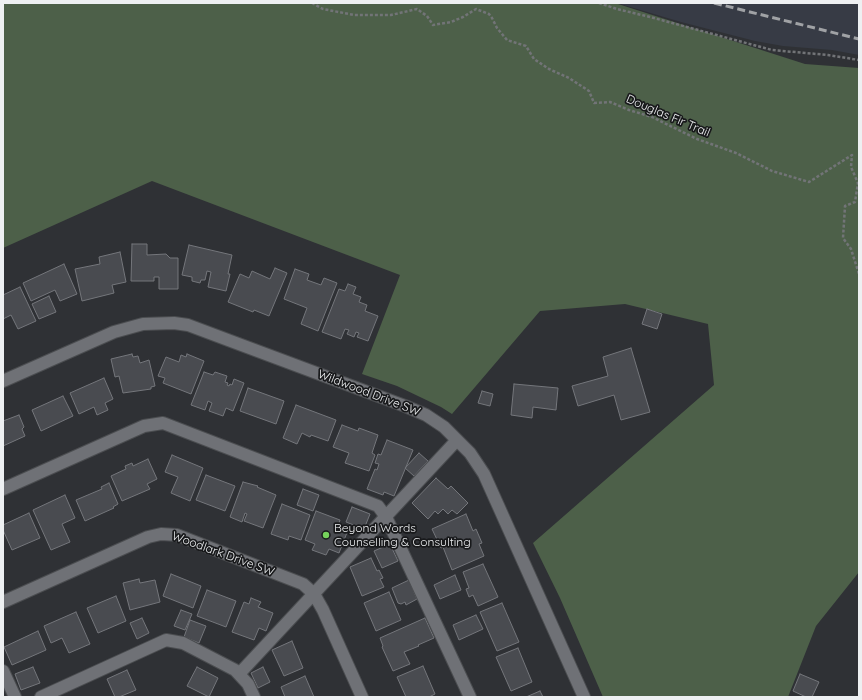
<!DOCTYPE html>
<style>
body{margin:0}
#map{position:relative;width:862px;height:700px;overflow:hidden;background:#2f3135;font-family:Quicksand,sans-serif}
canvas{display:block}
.frame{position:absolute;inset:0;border:4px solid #eef0f2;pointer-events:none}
</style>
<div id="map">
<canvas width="862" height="700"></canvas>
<div class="frame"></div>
</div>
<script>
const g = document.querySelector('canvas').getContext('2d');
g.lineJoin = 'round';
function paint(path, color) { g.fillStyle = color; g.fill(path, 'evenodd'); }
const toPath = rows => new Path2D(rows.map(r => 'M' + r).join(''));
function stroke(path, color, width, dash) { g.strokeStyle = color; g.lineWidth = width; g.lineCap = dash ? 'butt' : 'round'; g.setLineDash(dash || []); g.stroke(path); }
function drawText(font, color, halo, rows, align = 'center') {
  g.font = font + ' Quicksand,sans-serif'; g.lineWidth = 3.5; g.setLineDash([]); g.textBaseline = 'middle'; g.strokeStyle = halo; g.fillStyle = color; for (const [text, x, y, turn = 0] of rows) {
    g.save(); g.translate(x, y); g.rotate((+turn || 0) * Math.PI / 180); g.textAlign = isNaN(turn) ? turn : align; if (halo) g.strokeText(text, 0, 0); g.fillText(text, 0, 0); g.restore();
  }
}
const built = toPath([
 [617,3,859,3,859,55,832,50,783,46,755,41,681,22]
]);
const green = toPath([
 [3,3,615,3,805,64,859,68,859,572,816,626,788,697,603,697,560,598,533,543,714,385,708,324,625,304,540,311,452,414,441,407,397,386,362,374,400,275,152,181,3,248]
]);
const building = toPath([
 [132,244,147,244,147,255,166,254,170,258,178,258,178,289,159,289,159,277,154,277,154,281,131,281,132,244],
 [189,245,232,255,228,274,230,274,226,291,208,287,211,272,207,271,205,280,201,280,200,283,192,281,192,277,182,275,189,245],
 [120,252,126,282,112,285,114,293,82,301,75,269,100,264,99,257,120,252],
 [64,264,77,294,60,301,55,290,31,301,23,283,64,264],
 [275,268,287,273,269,316,254,310,253,312,228,302,240,274,249,278,252,271,270,279,275,268],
 [295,269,309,274,307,280,321,285,324,278,337,283,318,331,301,324,307,308,284,299,295,269],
 [348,284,356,287,353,294,361,297,359,302,367,305,365,311,378,316,368,341,357,337,359,333,356,332,354,337,347,334,349,330,345,329,341,339,322,332,339,289,345,291,348,284],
 [20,287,36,321,18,329,11,315,3,319,3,295,20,287],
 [49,296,56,312,39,319,32,304,49,296],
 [647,309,662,314,657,329,642,324,647,309],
 [631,348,650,412,621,420,614,395,578,406,572,386,608,376,603,357,631,348],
 [132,354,133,357,138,356,140,363,149,360,155,386,151,387,151,389,123,393,119,376,115,377,111,359,132,354],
 [187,354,204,361,191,394,163,383,165,378,158,376,166,357,179,362,181,355,186,357,187,354],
 [204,372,213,375,215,372,227,376,225,382,228,383,227,385,229,386,230,384,232,385,234,379,244,383,233,411,226,408,223,416,209,411,212,403,208,401,205,410,191,405,204,372],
 [104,378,113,399,105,403,108,410,97,415,94,407,79,414,70,393,104,378],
 [514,384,558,388,556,410,533,407,532,418,511,415,514,384],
 [248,388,284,401,276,424,240,411,248,388],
 [482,391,493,394,490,406,478,403,482,391],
 [63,396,73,416,41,431,32,410,63,396],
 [296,405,336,420,328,441,311,435,310,437,302,433,297,444,283,438,296,405],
 [19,415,24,427,22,429,25,436,3,446,3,421,19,415],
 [342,425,358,431,359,428,378,435,372,453,375,455,369,471,345,463,349,453,333,447,342,425],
 [387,440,413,450,394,496,384,492,383,495,367,489,375,469,377,470,379,464,375,463,378,454,381,455,387,440],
 [419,453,428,461,414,476,405,468,419,453],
 [172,455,203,468,190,501,171,493,178,477,165,472,172,455],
 [148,459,157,479,147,484,150,489,122,501,111,476,126,469,125,466,132,463,133,466,148,459],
 [206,475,235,486,225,511,196,500,206,475],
 [436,478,448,489,451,486,468,503,457,514,452,510,448,514,443,509,438,514,435,511,428,519,412,503,436,478],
 [243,482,258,486,257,487,276,495,263,528,244,521,247,514,245,513,242,522,230,517,243,482],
 [109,483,118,504,113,507,114,508,85,521,76,500,102,489,101,487,109,483],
 [303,489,319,495,313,511,297,505,303,489],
 [65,495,75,518,62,524,70,542,51,550,33,510,65,495],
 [282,504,310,515,301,540,289,536,288,540,271,534,282,504],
 [352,507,370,514,364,529,346,522,352,507],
 [316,511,340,520,338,526,348,530,339,553,329,549,326,555,312,550,315,544,305,540,316,511],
 [29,513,40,538,12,550,3,530,3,525,29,513],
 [466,514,473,531,476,529,482,543,479,544,484,556,452,570,443,547,441,548,432,529,466,514],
 [390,544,398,561,382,568,374,551,390,544],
 [371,558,377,571,379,570,383,578,380,579,384,587,362,596,350,567,371,558],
 [483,564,498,597,478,606,473,595,469,597,466,589,469,588,463,572,483,564],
 [171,574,201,586,193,608,163,596,171,574],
 [455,575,461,590,440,599,434,585,455,575],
 [139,579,140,583,155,580,160,602,130,610,123,583,139,579],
 [409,580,417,599,406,605,405,602,401,604,398,603,392,588,409,580],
 [207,590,236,601,226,627,197,616,207,590],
 [389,592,401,620,376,631,364,603,389,592],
 [116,596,126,621,98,633,87,608,116,596],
 [251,598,261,602,258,607,273,613,266,631,259,628,254,640,232,632,244,602,249,604,251,598],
 [502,603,519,642,497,651,480,612,502,603],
 [181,610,192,614,185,630,174,626,181,610],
 [76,612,90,644,69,653,62,638,51,643,44,626,76,612],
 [476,615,483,629,459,640,453,625,476,615],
 [142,618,149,633,137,639,130,623,142,618],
 [425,618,434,638,418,645,419,646,404,652,410,664,393,671,382,647,383,646,380,638,425,618],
 [190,620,206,626,199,643,184,637,190,620],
 [38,631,46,650,12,665,4,647,38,631],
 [292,641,303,668,284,676,272,650,292,641],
 [518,648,532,682,511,691,496,657,518,648],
 [423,666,435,694,429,697,406,697,397,677,423,666],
 [33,667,40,683,21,690,15,674,33,667],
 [197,667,218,678,209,697,187,686,197,667],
 [263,667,270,682,258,688,251,673,263,667],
 [127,670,136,690,119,697,115,697,107,679,127,670],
 [800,674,819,682,812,697,806,697,793,691,800,674],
 [305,676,314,697,285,697,281,687,305,676],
 [540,691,543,697,526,697,540,691]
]);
const path = toPath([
 [312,3,323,9,354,15,391,15,417,9,427,16,433,25,451,22,463,17,476,9,489,14,492,18,497,28,507,40,526,46,534,59,549,69,569,78,589,91,594,103,610,102,629,110,652,117,697,139,736,153,772,171,809,182,852,155,851,167,858,183,855,202,845,206,843,238,851,249,859,274],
 [599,3,617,9,650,17,772,50,828,55,859,60]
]);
const minor = toPath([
 [3,381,114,332,143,324,174,323,188,325,228,340,405,406,426,415,444,427,470,453,484,474,584,697],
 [3,489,144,426,163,423,378,506,386,517,470,697],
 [3,602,148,537,161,534,177,535,303,584,314,594,323,610,362,697],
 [3,671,15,697],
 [239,674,457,440],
 [41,697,166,640,183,643,235,670,248,684,254,697]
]);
const rail = toPath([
 [714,3,859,39]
]);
const markers = [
 [326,535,4,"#75d25b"]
];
const streetNames = [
 ["Douglas Fir Trail",668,116,23],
 ["Wildwood Drive SW",369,393,21],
 ["Woodlark Drive SW",223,554,20]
];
const poiNames = [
 ["Beyond Words",334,528],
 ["Counselling & Consulting",334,542]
];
paint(built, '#373b45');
paint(green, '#4d6049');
paint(building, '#494b50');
stroke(building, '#74767b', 1);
stroke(minor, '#4b4d50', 14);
stroke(path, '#727477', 2.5, [3, 2]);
stroke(minor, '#6f7176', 12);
stroke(rail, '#a0a2a5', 3, [8, 4]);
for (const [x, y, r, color] of markers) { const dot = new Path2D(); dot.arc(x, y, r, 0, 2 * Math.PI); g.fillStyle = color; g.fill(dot); stroke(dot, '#18191b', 1.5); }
drawText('12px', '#eef0f2', '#18191b', streetNames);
drawText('12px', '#eef0f2', '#18191b', poiNames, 'left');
</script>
